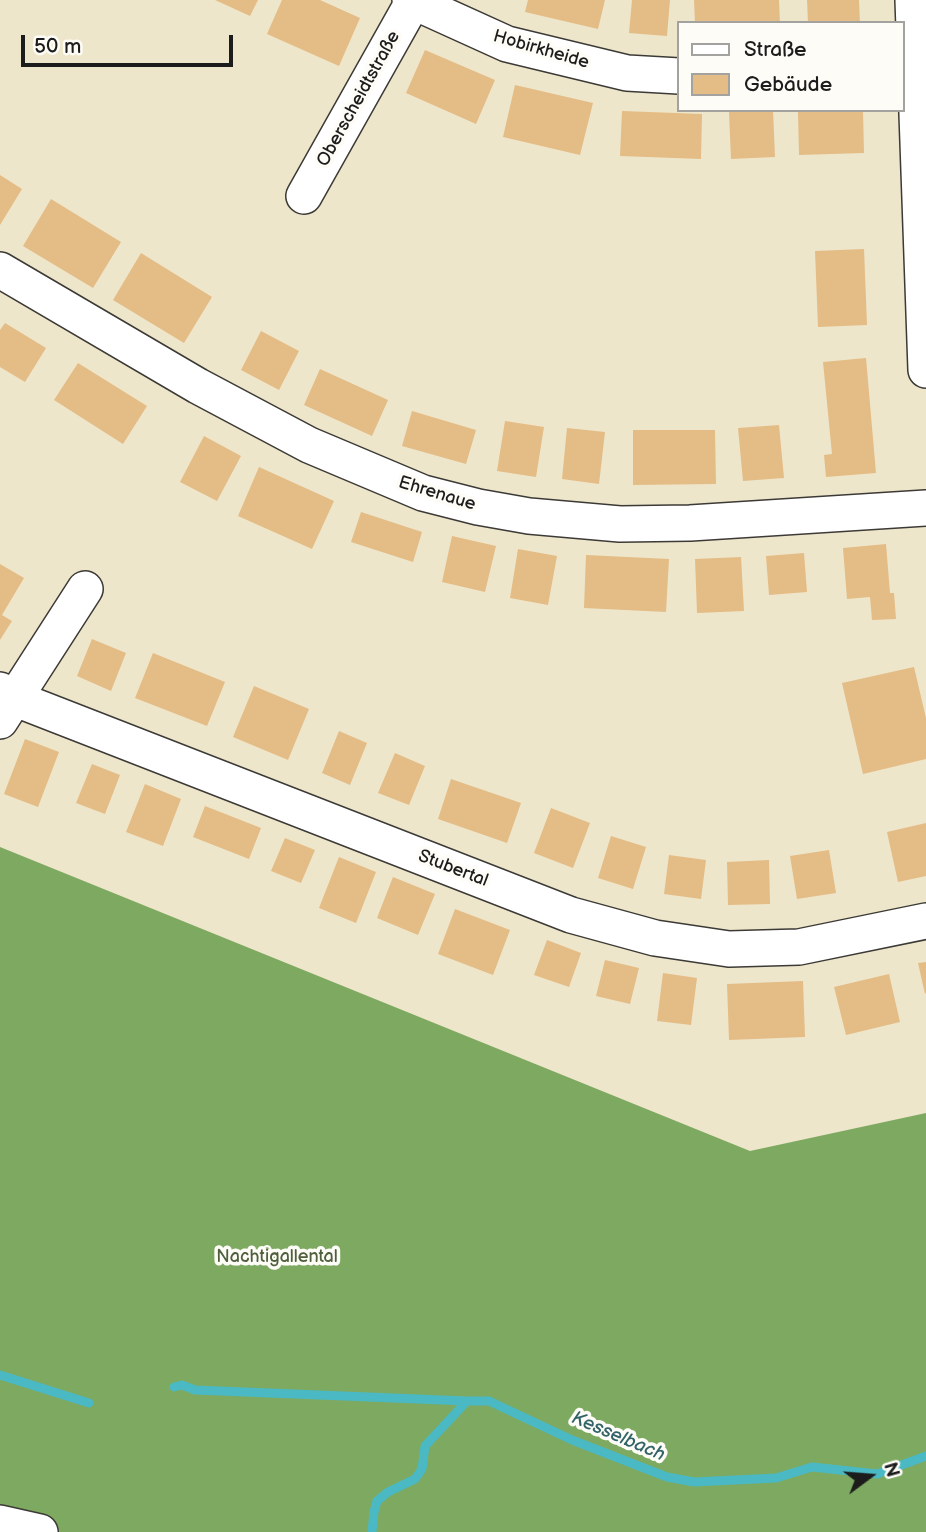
<!DOCTYPE html>
<meta charset="utf-8">
<style>
body{margin:0}
#map{position:relative;width:926px;height:1532px;overflow:hidden;background:#eee6ca;font-family:"Balsamiq Sans",sans-serif}
canvas{display:block}
.legend{position:absolute;left:677px;top:21px;width:228px;height:91px;box-sizing:border-box;background:#fdfcf7;border:2px solid #a3a29f;margin:0;padding:9px 12px;list-style:none;font-size:21px;color:#1c1c1c}
.legend li{display:flex;align-items:center;gap:14px;height:35px}
.legend b{width:35px;border:2px solid #a3a29f}
.north{position:absolute;left:835px;top:1441px;width:70px;height:70px;-webkit-text-stroke:5px #fdfcf7;paint-order:stroke;rotate:74deg;font-size:19px;font-weight:700;line-height:28px;text-align:center;color:#1c1c1c}
.north::after{content:'';display:block;margin:auto;width:24px;height:32px;background:#1c1c1c;clip-path:polygon(50% 0,100% 100%,50% 72%,0 100%)}
.scale{position:absolute;left:21px;top:35px;width:212px;height:32px;box-sizing:border-box;border:4px solid #1c1c1c;border-top:0;padding-left:9px;font-size:21px;line-height:24px;white-space:nowrap;color:#1c1c1c;-webkit-text-stroke:5px #fdfcf7;paint-order:stroke}
</style>
<div id="map">
<canvas width="926" height="1532"></canvas>
<ul class="legend">
<li><b style="height:9px;background:#fff"></b>Straße</li>
<li><b style="height:19px;background:#e4bc86"></b>Gebäude</li>
</ul>
<div class="north">N</div>
<div class="scale">50 m</div>
</div>
<script>
const g = document.querySelector('canvas').getContext('2d');
g.lineJoin = 'round';
function paint(path, color) { g.fillStyle = color; g.fill(path, 'evenodd'); }
const toPath = rows => new Path2D(rows.map(r => 'M' + r).join(''));
function stroke(path, color, width, dash) { g.strokeStyle = color; g.lineWidth = width; g.lineCap = dash ? 'butt' : 'round'; g.setLineDash(dash || []); g.stroke(path); }
function drawText(font, color, halo, rows, align = 'center') {
  g.font = font + ' "Balsamiq Sans",sans-serif'; g.lineWidth = 7; g.setLineDash([]); g.textBaseline = 'middle'; g.strokeStyle = halo; g.fillStyle = color; for (const [text, x, y, turn = 0] of rows) {
    g.save(); g.translate(x, y); g.rotate((+turn || 0) * Math.PI / 180); g.textAlign = isNaN(turn) ? turn : align; if (halo) g.strokeText(text, 0, 0); g.fillText(text, 0, 0); g.restore();
  }
}
const forest = toPath([
 [0,847,750,1151,926,1113,926,1532,0,1532]
]);
const stream = toPath([
 [0,1375,89,1403],
 [174,1387,182,1385,195,1390,467,1401],
 [372,1532,374,1512,377,1501,388,1492,415,1479,422,1469,425,1446,467,1401,489,1401,572,1440,667,1477,694,1482,776,1478,812,1467,877,1474,926,1456]
]);
const building = toPath([
 [215,0,258,0,250,16],
 [282,0,320,0,360,18,339,66,267,34],
 [528,0,605,0,598,29,525,12],
 [632,0,670,0,667,36,629,33],
 [694,0,779,0,780,23,695,23],
 [807,0,859,0,860,23,808,23],
 [425,50,495,80,476,124,406,93],
 [515,85,593,103,580,155,503,137],
 [770,110,773,110,775,157,731,159,729,112],
 [863,110,864,153,799,155,798,112],
 [622,111,702,114,701,159,620,156],
 [0,175,22,189,0,225],
 [51,199,121,242,93,288,23,246],
 [864,249,867,325,818,327,815,251],
 [141,253,212,297,184,343,113,300],
 [5,323,46,348,25,382,0,367,0,330],
 [261,331,299,351,279,390,241,370],
 [866,358,876,473,826,477,824,455,832,454,823,362],
 [78,363,147,406,123,444,54,400],
 [320,369,388,400,372,436,304,405],
 [412,411,476,430,466,464,402,446],
 [505,421,544,427,536,477,497,471],
 [779,425,784,478,743,481,738,428],
 [567,428,605,432,599,484,562,479],
 [633,430,715,430,716,484,633,485],
 [204,436,241,456,217,501,180,482],
 [259,467,334,501,312,549,238,516],
 [361,512,422,532,413,562,351,542],
 [452,536,496,546,485,592,442,582],
 [886,544,890,593,894,593,896,619,872,620,870,597,847,599,843,548],
 [518,549,557,556,548,605,510,598],
 [804,553,807,592,769,595,766,556],
 [586,555,669,559,666,612,584,608],
 [741,557,744,611,697,613,695,559],
 [0,564,24,578,2,615,12,621,0,640],
 [92,639,126,653,111,691,77,676],
 [153,653,225,682,207,726,135,698],
 [914,667,926,718,926,759,863,774,842,683],
 [254,686,309,709,288,760,233,737],
 [339,731,367,743,350,785,322,773],
 [25,739,59,752,38,807,4,794],
 [395,753,425,766,409,805,378,793],
 [92,764,120,775,105,814,76,803],
 [451,779,521,803,507,843,438,819],
 [145,784,181,799,163,846,126,832],
 [205,806,261,828,249,859,193,837],
 [551,808,590,823,573,868,534,853],
 [926,823,926,876,898,882,887,832],
 [611,836,646,847,633,889,598,878],
 [285,838,315,850,301,883,271,871],
 [829,850,836,893,797,899,790,856],
 [669,855,706,860,701,899,664,894],
 [339,857,376,872,356,923,319,908],
 [769,860,770,904,728,905,727,862],
 [393,877,435,894,418,935,377,918],
 [455,909,510,930,493,975,438,954],
 [547,940,581,953,569,987,534,975],
 [605,960,639,968,630,1004,596,996],
 [926,962,926,993,925,994,918,963],
 [663,973,697,978,691,1025,657,1021],
 [889,974,900,1022,846,1035,834,987],
 [803,981,805,1037,729,1040,727,984]
]);
const minor = toPath([
 [410,0,507,44,627,73,679,76],
 [913,0,926,370],
 [304,196,413,2],
 [0,270,198,386,309,445,423,493,478,507,529,516,620,524,690,523,926,508],
 [0,690,16,699,571,915,655,938,729,949,799,947,926,921],
 [0,721,85,589],
 [0,1523,40,1532]
]);
const streetNames = [
 ["Hobirkheide",541,50,16],
 ["Oberscheidtstraße",359,99,-61],
 ["Ehrenaue",437,494,17],
 ["Stubertal",453,869,21]
];
const parkNames = [
 ["Nachtigallental",277,1257]
];
const waterNames = [
 ["Kesselbach",618,1437,23]
];
paint(forest, '#7da961');
stroke(stream, '#4bb9c4', 9);
paint(building, '#e4bc86');
stroke(minor, '#3c3a36', 38);
stroke(minor, '#fff', 35);
drawText('18px', '#1c1c1c', '#fdfcf7', streetNames);
drawText('18px', '#4f5f3d', '#fdfcf7', parkNames);
drawText('italic 19px', '#316368', '#fdfcf7', waterNames);
</script>
